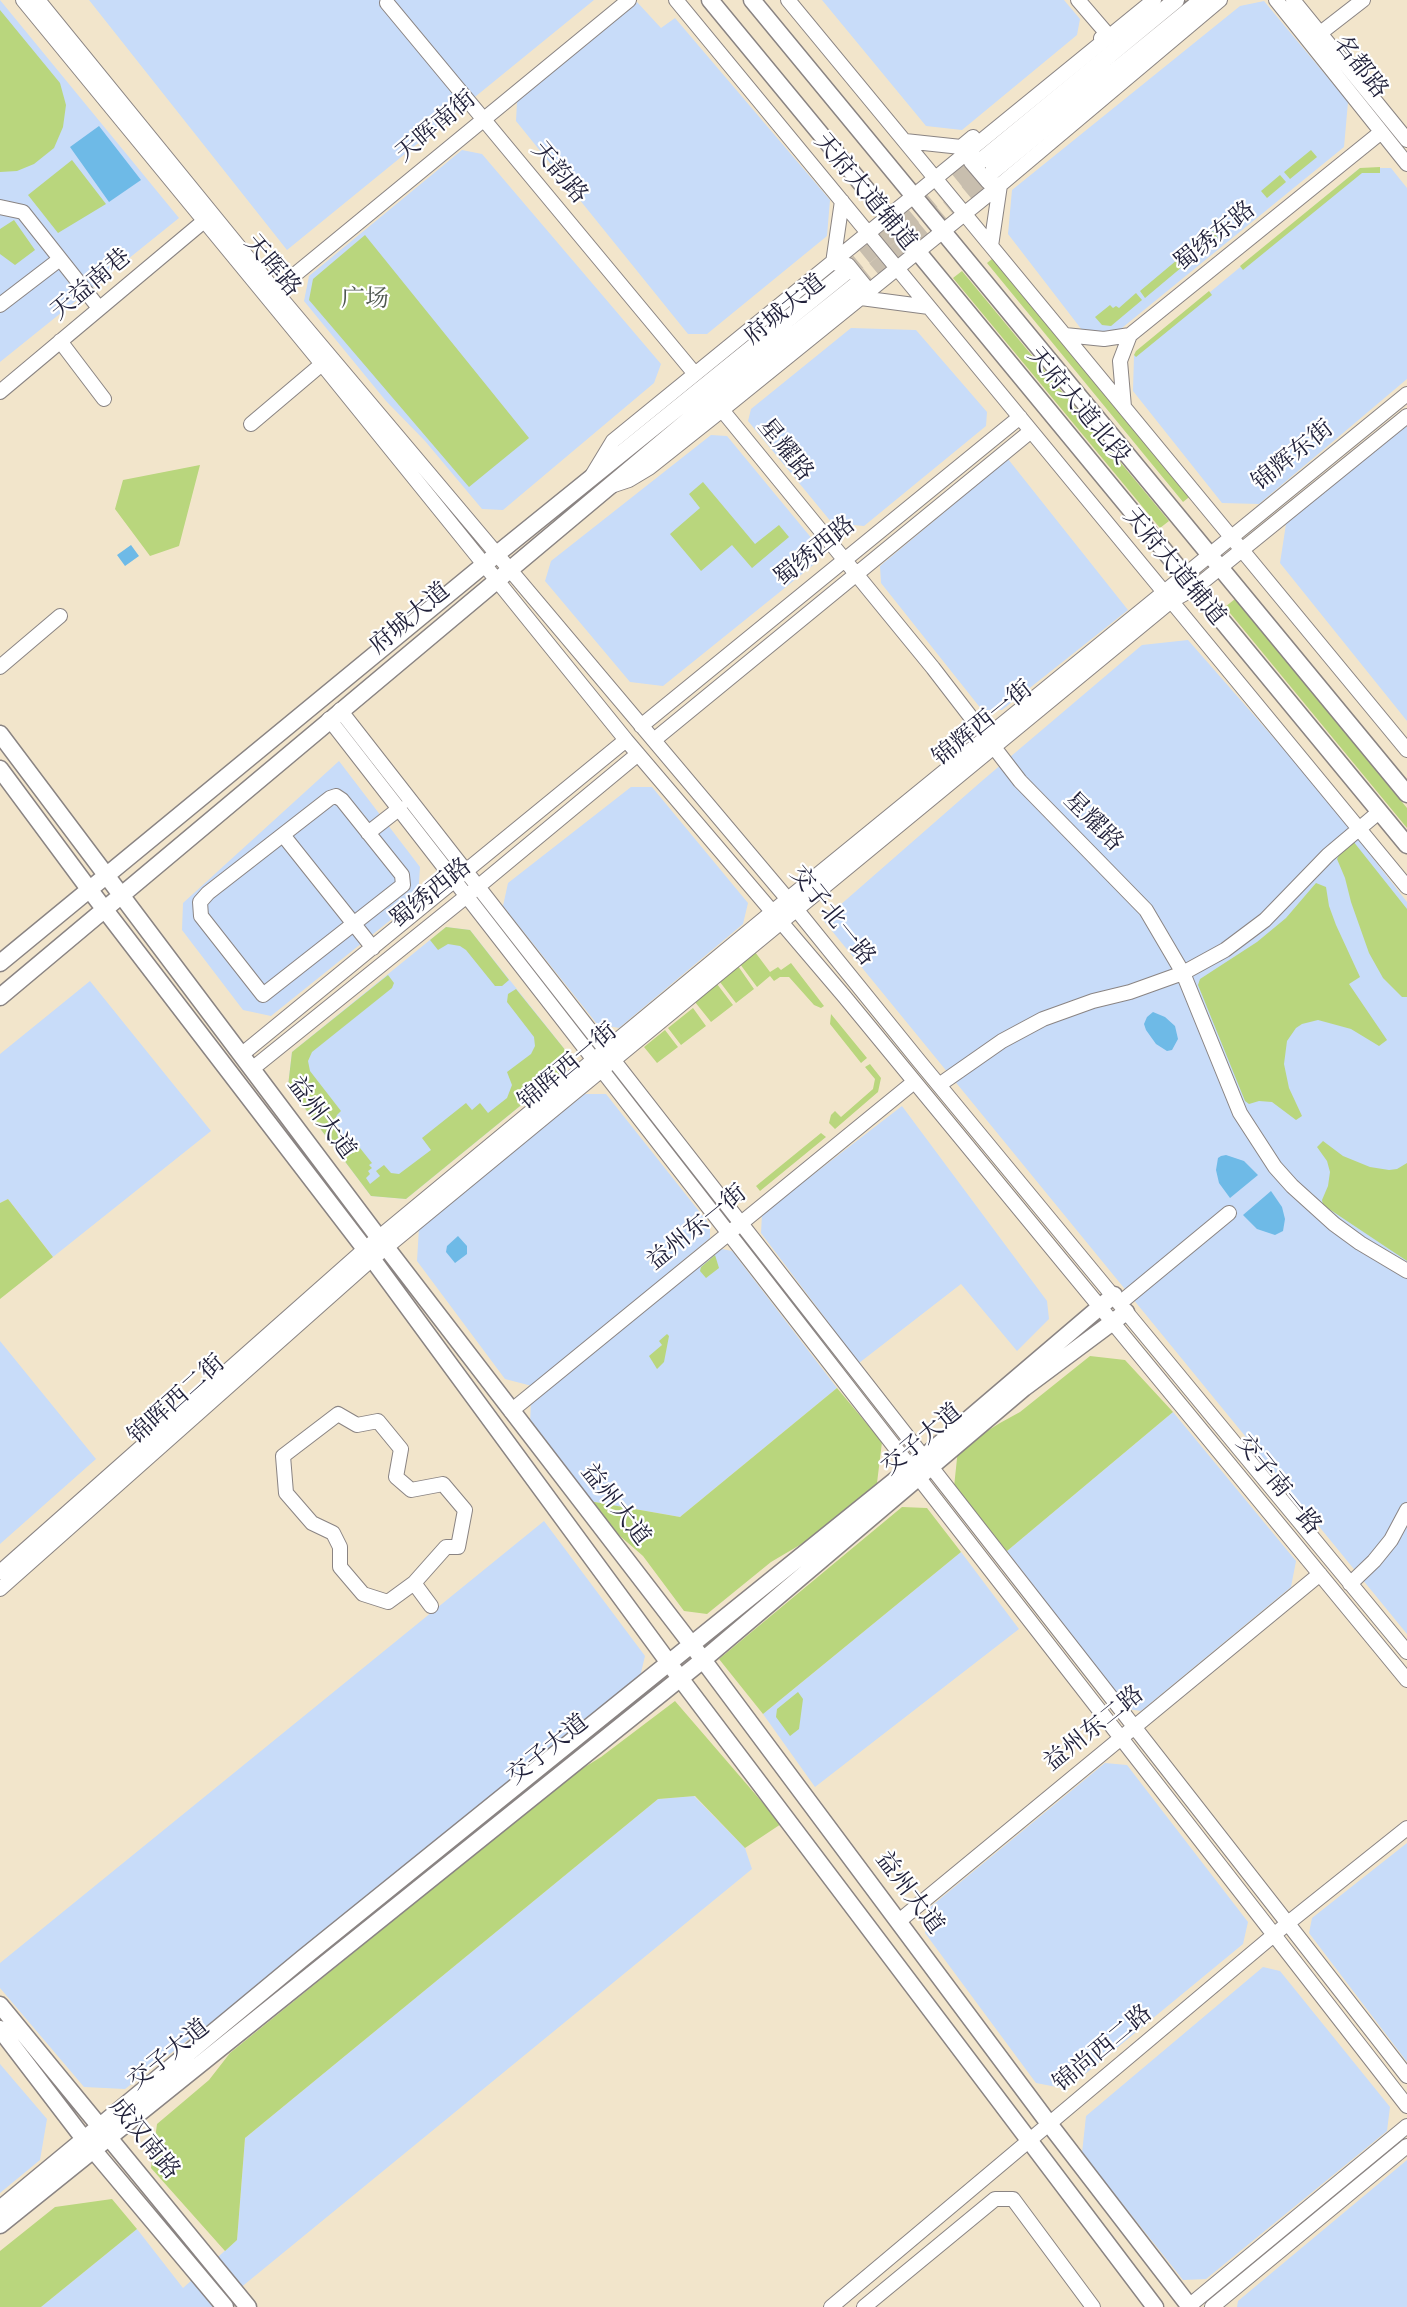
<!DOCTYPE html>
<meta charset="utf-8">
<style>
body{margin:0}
canvas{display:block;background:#f2e5cb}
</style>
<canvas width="1407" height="2307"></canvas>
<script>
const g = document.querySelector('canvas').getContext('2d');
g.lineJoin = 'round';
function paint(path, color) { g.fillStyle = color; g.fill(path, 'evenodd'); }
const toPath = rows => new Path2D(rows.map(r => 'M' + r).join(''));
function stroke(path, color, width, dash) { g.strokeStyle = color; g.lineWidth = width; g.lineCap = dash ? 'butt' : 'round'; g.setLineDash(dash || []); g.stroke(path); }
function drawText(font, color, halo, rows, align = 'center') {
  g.font = font + ' "IM FELL English","Noto Serif SC",serif'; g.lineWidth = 4.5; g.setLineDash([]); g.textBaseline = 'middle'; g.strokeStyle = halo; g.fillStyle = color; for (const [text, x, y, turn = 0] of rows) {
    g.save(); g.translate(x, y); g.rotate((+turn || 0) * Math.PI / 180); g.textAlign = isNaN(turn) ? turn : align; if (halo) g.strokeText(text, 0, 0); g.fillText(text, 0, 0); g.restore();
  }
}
const built = toPath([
 [0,0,179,218,0,362],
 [89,0,594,0,287,250],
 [822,0,1064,0,1080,19,1077,35,962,130,926,126],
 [1264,1,1348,102,1344,147,1117,332,1082,330,1008,234,1012,190,1240,6],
 [637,2,661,28,675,18,830,200,827,236,707,334,688,334,516,121,517,102],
 [462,150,482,154,661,364,654,383,503,510,482,509,425,441,386,401,304,301,309,276],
 [1360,168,1391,168,1407,188,1407,379,1259,504,1222,503,1133,391,1134,355],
 [851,328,916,330,987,412,986,426,864,526,832,523,748,421,751,409],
 [1407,425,1407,721,1280,563,1286,524],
 [711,435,727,436,818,546,817,562,663,686,630,682,545,581,551,561],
 [1008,459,1128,610,1002,710,982,710,881,583,880,566],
 [1188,640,1323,794,1407,902,1407,1634,823,920,983,780,1142,645],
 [339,761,420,867,418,898,271,1016,243,1010,182,930,183,903],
 [631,787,652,787,748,903,743,924,619,1028,597,1024,503,906,508,883],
 [446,927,470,930,566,1051,563,1071,406,1199,371,1196,288,1086,292,1052],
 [90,981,211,1131,53,1257,8,1199,0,1203,0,1054],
 [585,1094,606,1094,710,1225,710,1238,532,1386,505,1379,417,1261,419,1227],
 [902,1106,1047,1301,1049,1319,1017,1351,961,1284,859,1363,761,1233,762,1214],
 [717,1248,732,1251,837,1388,680,1517,589,1501,530,1425,531,1400],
 [0,1341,96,1459,0,1544],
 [1173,1412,1296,1561,1291,1587,1141,1711,1128,1709,1007,1551],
 [544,1521,645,1656,640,1677,230,2014,202,2029,125,2089,84,2087,0,1988,0,1963],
 [961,1552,1019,1629,815,1787,763,1714],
 [1105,1763,1127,1765,1248,1922,1243,1944,1067,2089,1036,2083,925,1933,929,1908],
 [694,1796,745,1848,752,1869,217,2307,41,2307,137,2229,183,2288,237,2240,245,2138,658,1799],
 [1407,1843,1407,2062,1309,1933,1312,1918],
 [1263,1967,1280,1971,1390,2107,1387,2131,1206,2279,1183,2280,1082,2153,1086,2116],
 [0,2064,47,2119,40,2160,0,2193],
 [1407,2160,1407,2307,1237,2307,1238,2301]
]);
const green = toPath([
 [0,10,60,83,66,105,63,127,54,148,34,164,17,171,0,172],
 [1311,150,1317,157,1290,179,1284,172],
 [72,160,106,204,58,233,28,195],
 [1380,167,1380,173,1362,173,1243,270,1240,266,1360,168],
 [1280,175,1286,182,1267,198,1261,191],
 [14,220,35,250,15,265,0,254,0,229],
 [1213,231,1218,238,1189,262,1184,254],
 [365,235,529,438,469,487,309,300,313,279],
 [997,255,1193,494,1183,502,987,263],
 [1177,260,1182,267,1145,298,1140,291],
 [962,271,1169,521,1160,528,953,278],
 [1209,291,1212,295,1136,357,1134,355,1136,351],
 [1136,293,1142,300,1111,326,1102,325,1095,317,1110,305,1113,308,1116,306,1119,308],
 [200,465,179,546,150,556,115,509,123,480],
 [703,482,755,544,779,525,789,537,752,568,732,545,701,571,670,534,700,508,689,494],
 [1235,599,1407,808,1407,828,1225,607],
 [1353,841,1407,909,1407,997,1402,997,1383,978,1369,953,1351,902,1345,878,1337,859,1342,850],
 [1316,883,1326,887,1329,906,1336,925,1360,977,1349,984,1387,1040,1379,1046,1351,1029,1318,1020,1302,1024,1296,1028,1287,1041,1284,1064,1289,1088,1302,1116,1296,1120,1272,1102,1259,1101,1249,1104,1245,1101,1198,985,1200,979,1257,942,1286,918],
 [446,927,470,930,509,980,502,986,495,986,466,950,460,946,448,944,438,950,430,940],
 [755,952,770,972,778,967,781,970,791,963,824,1006,821,1008,814,1005,789,977,780,977,774,981,770,976,757,987,740,964],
 [738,966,754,989,736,1003,720,982],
 [388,975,394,983,392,988,312,1052,308,1061,310,1071,341,1111,337,1115,334,1122,338,1137,351,1154,360,1148,372,1163,369,1165,372,1168,368,1171,370,1174,366,1178,370,1184,380,1176,376,1171,384,1165,391,1173,399,1174,431,1150,422,1138,466,1103,472,1110,480,1103,488,1113,507,1098,512,1085,507,1072,531,1054,535,1046,534,1037,507,1002,508,994,516,989,566,1051,563,1071,406,1199,371,1196,288,1086,292,1052],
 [717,984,733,1005,711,1022,695,1002],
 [693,1008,706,1026,681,1045,668,1028],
 [831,1014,867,1058,861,1063,830,1024],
 [665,1030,678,1047,657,1063,644,1047],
 [870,1064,881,1078,878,1092,835,1129,829,1123,831,1115,835,1111,841,1117,873,1089,875,1079,865,1067],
 [821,1133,826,1137,760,1191,756,1186],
 [1323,1141,1343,1156,1370,1167,1389,1170,1397,1169,1407,1163,1407,1261,1323,1205,1322,1200,1328,1186,1330,1172,1327,1161,1317,1147],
 [8,1199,53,1257,0,1299,0,1203],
 [715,1255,719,1268,706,1278,700,1271,701,1267],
 [667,1334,669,1336,664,1362,657,1369,649,1356,662,1345,659,1341],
 [1090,1356,1125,1360,1173,1412,1007,1551,954,1487,958,1449,1000,1423,1020,1412],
 [837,1388,882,1442,877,1483,815,1536,771,1562,707,1614,684,1611,643,1556,620,1536,589,1501,680,1517],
 [902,1507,927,1508,961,1552,763,1714,719,1659],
 [798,1692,803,1699,799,1729,790,1736,776,1717,777,1709],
 [675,1701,781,1824,745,1848,695,1796,658,1799,245,2138,237,2240,225,2251,151,2168,157,2124,209,2080,230,2053,575,1773,601,1757],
 [112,2199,137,2229,41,2307,0,2307,0,2251,55,2207]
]);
const water = toPath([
 [99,126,141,180,109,202,70,147],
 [131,545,139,556,125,566,117,555],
 [1153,1012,1165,1017,1175,1026,1178,1039,1172,1050,1167,1051,1156,1044,1146,1030,1144,1024,1147,1017],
 [1221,1156,1226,1155,1244,1161,1258,1175,1230,1198,1219,1183,1216,1170,1218,1158],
 [1271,1191,1282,1207,1285,1219,1283,1231,1275,1235,1257,1229,1243,1215],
 [458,1236,467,1246,467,1254,455,1263,446,1252,447,1246]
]);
const majorTunnel = toPath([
 [846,272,982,160],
 [856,285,993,171]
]);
const minor = toPath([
 [23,0,322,364,626,740,844,996,1407,1680],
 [38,0,275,291,796,909,919,1061,1407,1652],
 [676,0,1407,887],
 [788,0,1407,750],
 [1078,0,1109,36,1101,38],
 [1276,0,1407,164],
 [1293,0,1407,140],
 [387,3,695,374],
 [1314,38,1363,0],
 [905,141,961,147,973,137],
 [974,147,970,155,971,162,988,182,1000,185,991,246],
 [842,201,833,263,848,265,865,286,861,298,929,307],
 [0,207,23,212,99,308],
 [275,291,629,0],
 [0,305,60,259],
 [1065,335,1104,339,1130,335,1380,133],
 [60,341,104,399],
 [0,392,210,216],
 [1124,407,1120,361,1130,335],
 [722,410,933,668,1020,781,1146,910,1183,973,1240,1113,1275,1167,1292,1186,1334,1224,1360,1243,1407,1271],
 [251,424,329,358],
 [593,474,613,441,1154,0],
 [611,486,629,480,649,468,722,410,1000,185,1220,0],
 [0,667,60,616],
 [340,710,1407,2076],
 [329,719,1407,2106],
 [641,726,1020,417],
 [654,740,1031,431],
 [336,796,342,800,402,875,403,885,263,995,201,916,200,902,208,893,330,798,336,796],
 [368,833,400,808],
 [283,835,373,948],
 [241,1055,626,740],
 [252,1069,468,895,638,754],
 [939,1085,1002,1041,1043,1019,1093,1001,1130,992,1183,973,1225,950,1265,920,1328,855,1379,812],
 [1120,1303,1229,1213],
 [511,1411,914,1082],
 [0,1572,365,1249,788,899,1407,394],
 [414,1583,388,1602,363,1594,340,1567,340,1547,333,1533,312,1523,286,1493,283,1456,338,1414,357,1425,378,1421,401,1449,396,1477,411,1490,443,1484,465,1510,458,1547,446,1547,414,1583,431,1606],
 [1350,1584,1374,1561,1391,1540,1407,1510],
 [0,1589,372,1259,1171,601,1195,588,1407,416],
 [899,1921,1320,1574],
 [1189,2306,1407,2126],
 [831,2307,1288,1923,1407,1828],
 [864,2307,995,2199,1013,2199,1093,2307],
 [1212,2307,1407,2146]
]);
const major = toPath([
 [710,0,1407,845],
 [752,0,1407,794],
 [982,160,1176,0],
 [993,171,1202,0],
 [0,734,379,1238,692,1645,1050,2125,1190,2307],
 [0,769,89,889,365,1249,680,1678,1155,2307],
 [0,963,497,554,846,272],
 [0,997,710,402,856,285],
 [0,2005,248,2307],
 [0,2029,84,2139,225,2307],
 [0,2209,303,1958,924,1457,1114,1295],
 [0,2225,703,1660,1024,1388,1126,1312]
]);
const streetNames = [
 ["名都路",1359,68,52],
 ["天晖南街",437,128,-40],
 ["天韵路",558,174,50],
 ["天府大道辅道",864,193,50],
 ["蜀绣东路",1216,238,-39],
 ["天晖路",271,267,50],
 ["天益南巷",92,286,-40],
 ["府城大道",786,311,-39],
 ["天府大道北段",1077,407,50],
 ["星耀路",784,451,51],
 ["锦辉东街",1294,457,-39],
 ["蜀绣西路",816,553,-39],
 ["天府大道辅道",1173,568,50],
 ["府城大道",411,620,-40],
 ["锦辉西一街",984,725,-39],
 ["星耀路",1092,823,45],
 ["蜀绣西路",432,895,-39],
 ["交子北一路",831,917,51],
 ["锦晖西一街",569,1068,-40],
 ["益州大道",320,1119,53],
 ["益州东一街",698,1229,-39],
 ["锦晖西二街",178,1401,-42],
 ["交子大道",923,1441,-40],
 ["交子南一路",1277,1486,51],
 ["益州大道",614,1506,52],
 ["益州东二路",1095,1730,-39],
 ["交子大道",549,1751,-39],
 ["益州大道",908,1894,53],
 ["锦尚西二路",1104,2050,-40],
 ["交子大道",170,2056,-39],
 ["成汉南路",143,2140,51]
];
const parkNames = [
 ["广场",365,301]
];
paint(built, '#c8dcf9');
paint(green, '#b9d67d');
paint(water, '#6ebae7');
stroke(majorTunnel, '#c8beae', 16, [16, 8]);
stroke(minor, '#8a8483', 16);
stroke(major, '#8a8483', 19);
stroke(minor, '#fff', 14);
stroke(major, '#fff', 16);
drawText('24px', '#22223b', '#fff', streetNames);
drawText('24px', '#4f584f', '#fff', parkNames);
</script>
